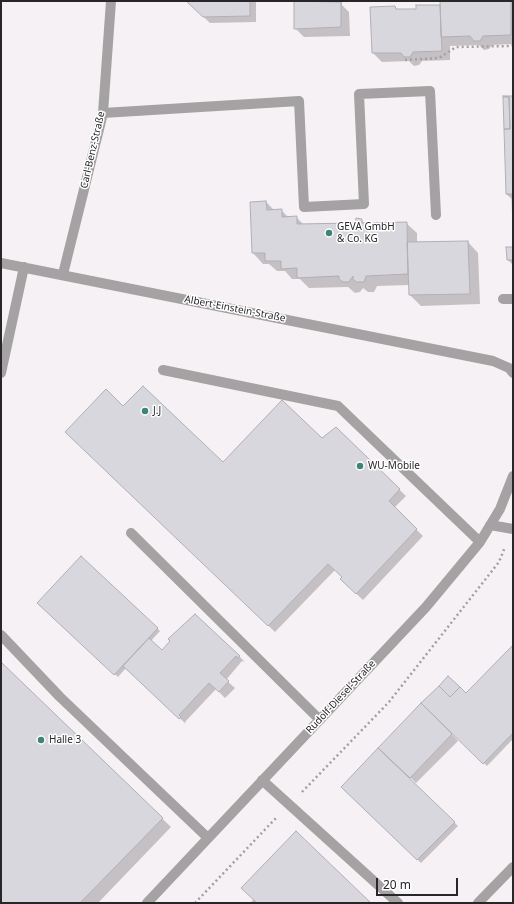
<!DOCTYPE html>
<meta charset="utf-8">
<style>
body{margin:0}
#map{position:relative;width:514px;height:904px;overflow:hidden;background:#f6f1f5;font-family:"Noto Sans",sans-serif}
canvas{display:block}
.frame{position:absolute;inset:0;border:2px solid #282628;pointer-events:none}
.scale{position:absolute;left:376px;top:878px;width:82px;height:18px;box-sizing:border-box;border:2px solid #282628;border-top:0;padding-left:5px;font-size:12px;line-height:14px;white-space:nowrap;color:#282628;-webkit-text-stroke:3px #fff;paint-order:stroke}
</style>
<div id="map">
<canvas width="514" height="904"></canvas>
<div class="frame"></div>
<div class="scale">20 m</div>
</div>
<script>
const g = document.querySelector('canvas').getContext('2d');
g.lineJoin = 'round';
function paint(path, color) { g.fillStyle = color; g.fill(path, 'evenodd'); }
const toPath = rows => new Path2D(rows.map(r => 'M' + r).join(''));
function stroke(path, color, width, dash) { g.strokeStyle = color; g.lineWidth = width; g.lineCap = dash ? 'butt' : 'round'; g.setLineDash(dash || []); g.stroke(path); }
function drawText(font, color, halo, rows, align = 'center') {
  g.font = font + ' "Noto Sans",sans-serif'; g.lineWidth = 3; g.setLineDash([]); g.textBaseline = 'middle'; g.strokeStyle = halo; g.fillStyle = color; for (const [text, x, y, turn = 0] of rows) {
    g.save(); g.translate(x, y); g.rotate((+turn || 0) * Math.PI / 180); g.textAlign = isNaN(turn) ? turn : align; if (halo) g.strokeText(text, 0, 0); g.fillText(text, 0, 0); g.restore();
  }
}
const shadow = toPath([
 [187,1,256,1,256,22,210,23],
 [294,1,342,1,342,5,349,12,350,36,304,37,295,28],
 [441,1,513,1,513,44,492,45,489,49,484,50,479,45,450,46,450,60,422,61,419,65,414,66,409,61,382,62,373,53,395,7,398,10,417,10,417,6,441,6],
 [513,97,513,200,506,194],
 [266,202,274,210,281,210,289,218,296,217,304,225,356,224,361,220,365,224,406,223,417,233,417,243,468,242,478,253,480,304,421,306,410,295,409,285,377,286,374,292,368,292,363,288,360,292,355,293,348,287,309,288,300,279,292,279,285,271,277,271,269,264,263,264,253,253],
 [513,248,513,265,508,260],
 [123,407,223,464,322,439,336,429,406,496,394,508,423,536,363,600,347,585,343,577,335,570,275,632,67,432],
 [81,558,160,631,151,641,162,652,172,641,239,656,245,662,242,661,226,680,235,688,225,698,216,689,185,722,186,724,126,668,118,677,39,603],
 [513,646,513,739,487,766,451,731,450,732,458,741,416,783,402,769,400,770,458,826,421,863,343,787,421,705,425,708,466,695],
 [1,664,171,827,98,903,1,903],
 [254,899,369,903,250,903]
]);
const building = toPath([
 [186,1,250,1,250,16,203,17,186,1],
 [294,1,341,2,341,27,294,29,294,1],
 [440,1,511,1,511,35,483,36,480,41,474,41,470,36,441,37,440,1],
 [416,5,440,5,442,51,413,52,410,57,404,57,401,53,372,53,370,7,395,6,396,9,416,9,416,5],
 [503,96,513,96,513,235,512,194,506,194,504,129,510,129,509,97,503,96],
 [503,97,509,97,510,129,504,129,503,97],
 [266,201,267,210,282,209,282,217,297,216,297,224,355,223,356,218,362,219,362,223,407,222,408,274,366,276,364,282,356,282,353,279,353,276,349,282,343,282,339,279,339,276,297,278,297,268,281,269,281,261,265,261,265,253,252,253,250,202,266,201],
 [468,241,470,294,409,295,407,242,468,241],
 [506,247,513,247,513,260,507,260,506,247],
 [143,386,223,462,282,400,322,438,336,427,400,489,389,501,417,529,356,594,340,579,342,577,328,564,268,626,65,432,106,389,123,406,143,386],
 [81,556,158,628,114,675,37,603,81,556],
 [195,614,240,656,237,658,236,656,220,673,229,681,219,692,209,683,179,715,181,717,179,719,123,666,149,638,162,650,170,641,168,639,195,614],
 [513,645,513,733,483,764,421,703,439,686,450,697,460,687,466,693,513,645],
 [1,662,163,818,80,903,1,903,1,662],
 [448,676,460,687,450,697,439,686,448,676],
 [421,703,452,734,410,778,378,748,421,703],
 [378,748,455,822,417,860,341,787,378,748],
 [296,831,371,903,257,903,241,888,296,831]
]);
const path = toPath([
 [405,60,439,58,456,47,511,46,513,45],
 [302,792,389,702,499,562,505,547],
 [195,903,276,818]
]);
const minor = toPath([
 [103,113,299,101,304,207,364,204,359,94,430,91,436,215],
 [1,263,493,361,509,368,513,373],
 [63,274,103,113,111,1],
 [503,299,513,299],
 [163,370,338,406,480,542],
 [1,373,24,267],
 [490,525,513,529],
 [131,533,320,720],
 [1,635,60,697,208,838],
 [262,780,398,903],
 [147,903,426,607,480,542,500,509,513,476],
 [478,903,513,867]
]);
const markers = [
 [329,233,4,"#3f8479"],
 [145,411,4,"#3f8479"],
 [360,466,4,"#3f8479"],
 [41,740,4,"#3f8479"]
];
const streetNames = [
 ["Carl-Benz-Straße",93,150,-77],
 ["Albert-Einstein-Straße",235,309,11],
 ["Rudolf-Diesel-Straße",341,697,-47]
];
const poiNames = [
 ["GEVA GmbH",337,227],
 ["& Co. KG",337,239],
 ["J.J",153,411],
 ["WU-Mobile",368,466],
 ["Halle 3",49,740]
];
paint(shadow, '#0003');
paint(building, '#d8d7dd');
stroke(building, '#b1afb5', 1);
stroke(path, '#a29fa2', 2.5, [2, 3]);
stroke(minor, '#a5a2a3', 10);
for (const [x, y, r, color] of markers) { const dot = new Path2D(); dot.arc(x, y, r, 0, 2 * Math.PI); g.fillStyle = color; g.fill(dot); stroke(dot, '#fff', 1.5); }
drawText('10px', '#282628', '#fff', streetNames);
drawText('10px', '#282628', '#fff', poiNames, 'left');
</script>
